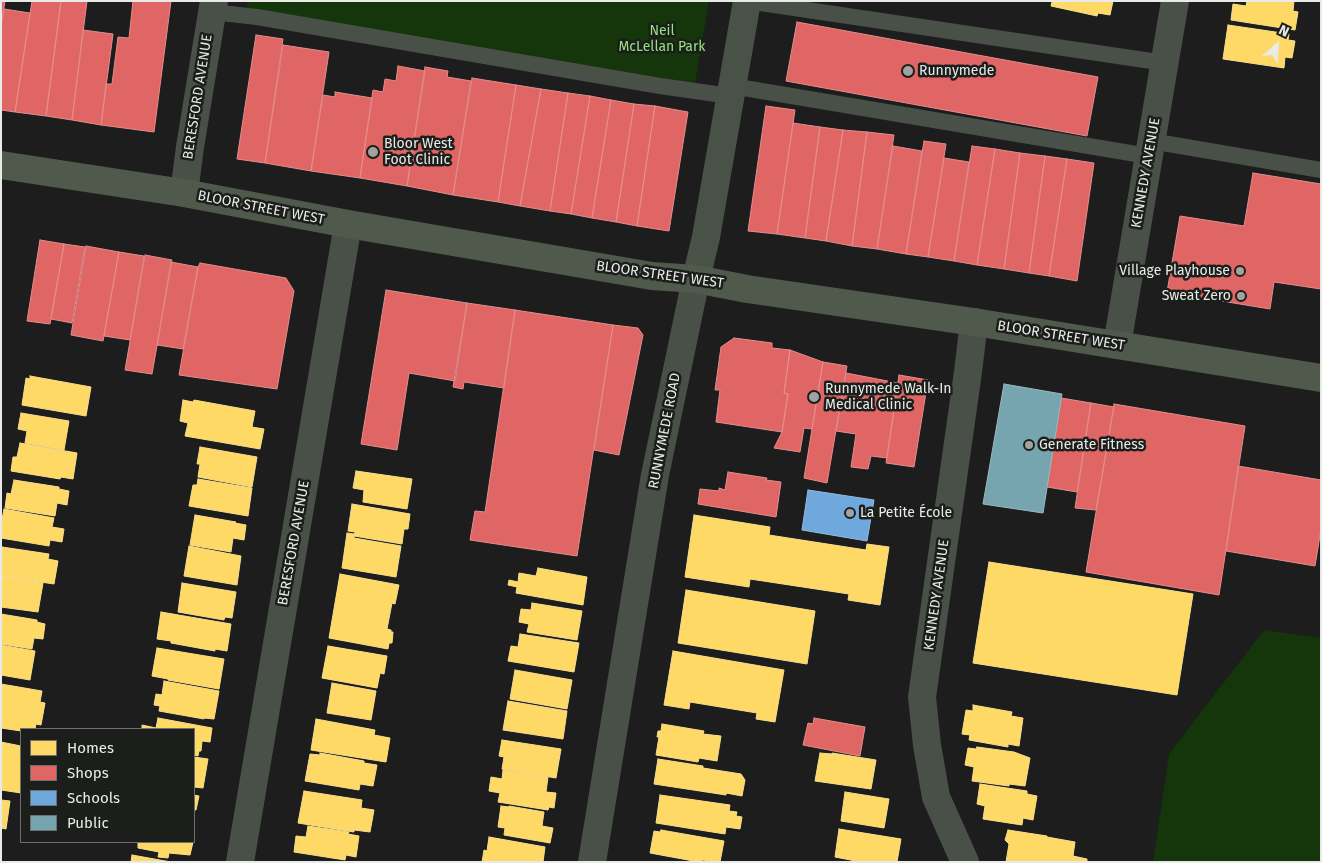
<!DOCTYPE html>
<meta charset="utf-8">
<style>
body{margin:0}
#map{position:relative;width:1322px;height:863px;overflow:hidden;background:#1c1d1c;font-family:"Fira Sans",sans-serif}
canvas{display:block}
.frame{position:absolute;inset:0;border:2px solid #e9ebe9;pointer-events:none}
.legend{position:absolute;left:20px;top:728px;width:175px;height:115px;box-sizing:border-box;background:#1b1e1b;border:1px solid #6d706d;margin:0;padding:6px 9px;list-style:none;font-size:15px;color:#e9ebe9}
.legend li{display:flex;align-items:center;gap:10px;height:25px}
.legend b{width:25px;border:1px solid #6d706d}
.north{position:absolute;left:1252px;top:20px;width:50px;height:50px;-webkit-text-stroke:4px #1b1e1b;paint-order:stroke;rotate:26deg;font-size:14px;font-weight:700;line-height:20px;text-align:center;color:#e9ebe9}
.north::after{content:'';display:block;margin:auto;width:18px;height:22px;background:#e9ebe9;clip-path:polygon(50% 0,100% 100%,50% 72%,0 100%)}
</style>
<div id="map">
<canvas width="1322" height="863"></canvas>
<div class="frame"></div>
<ul class="legend">
<li><b style="height:14px;background:#ffd966"></b>Homes</li>
<li><b style="height:14px;background:#e06666"></b>Shops</li>
<li><b style="height:14px;background:#6fa8dc"></b>Schools</li>
<li><b style="height:14px;background:#76a5af"></b>Public</li>
</ul>
<div class="north">N</div>
</div>
<script>
const g = document.querySelector('canvas').getContext('2d');
g.lineJoin = 'round';
function paint(path, color) { g.fillStyle = color; g.fill(path, 'evenodd'); }
const toPath = rows => new Path2D(rows.map(r => 'M' + r).join(''));
function stroke(path, color, width, dash) { g.strokeStyle = color; g.lineWidth = width; g.lineCap = dash ? 'butt' : 'round'; g.setLineDash(dash || []); g.stroke(path); }
function drawText(font, color, halo, rows, align = 'center') {
  g.font = font + ' "Fira Sans",sans-serif'; g.lineWidth = 5; g.setLineDash([]); g.textBaseline = 'middle'; g.strokeStyle = halo; g.fillStyle = color; for (const [text, x, y, turn = 0] of rows) {
    g.save(); g.translate(x, y); g.rotate((+turn || 0) * Math.PI / 180); g.textAlign = isNaN(turn) ? turn : align; if (halo) g.strokeText(text, 0, 0); g.fillText(text, 0, 0); g.restore();
  }
}
const green = toPath([
 [248,1,709,1,695,84,246,10],
 [1264,630,1321,638,1321,862,1153,862,1169,754]
]);
const homes = toPath([
 [1050,1,1113,1,1110,15,1098,13,1097,16,1051,6,1052,2,1050,1],
 [1247,1,1294,1,1293,11,1298,12,1295,30,1231,20,1233,4,1246,6,1247,1],
 [1228,25,1289,34,1288,40,1295,41,1292,58,1285,57,1284,68,1223,59,1228,25],
 [30,376,91,387,86,416,22,405,26,378,30,379,30,376],
 [183,400,193,402,194,400,255,411,252,427,264,429,260,449,185,436,188,423,180,421,183,400],
 [21,413,69,421,64,450,25,443,27,431,18,429,21,413],
 [20,443,77,453,73,479,61,477,60,479,11,471,13,457,17,457,20,443],
 [200,447,257,457,252,487,198,477,200,464,197,464,200,447],
 [356,471,412,479,407,509,363,502,364,490,353,488,356,471],
 [198,479,252,488,248,516,189,506,193,485,197,485,198,479],
 [14,480,59,487,59,489,69,491,67,505,57,503,55,516,5,508,7,493,11,494,14,480],
 [352,504,410,514,408,529,404,529,402,544,354,536,355,532,348,531,352,504],
 [4,509,54,518,52,527,64,529,62,542,50,540,49,546,1,538,1,525,4,509],
 [195,515,236,522,235,523,246,525,244,540,233,538,231,552,190,545,195,515],
 [694,515,770,527,769,535,866,550,867,544,889,547,880,605,848,600,849,594,750,579,749,587,685,577,694,515],
 [347,533,354,534,354,538,401,546,396,577,342,568,347,533],
 [189,546,241,556,237,585,184,576,189,546],
 [2,547,49,554,48,559,58,561,54,584,1,576,2,547],
 [989,562,1193,594,1177,695,973,663,989,562],
 [538,568,587,577,583,605,516,593,517,587,508,585,509,580,518,582,519,573,536,576,538,568],
 [340,574,399,585,395,604,392,603,387,629,391,630,391,632,393,632,392,643,389,643,388,649,329,638,340,574],
 [2,576,43,583,38,612,1,607,2,576],
 [182,583,236,592,232,618,225,617,224,620,178,612,182,583],
 [686,590,815,611,807,664,678,643,686,590],
 [532,603,582,611,577,640,527,632,529,624,519,622,521,609,531,610,532,603],
 [161,612,231,624,227,651,215,649,215,651,171,643,171,641,157,639,161,612],
 [1,614,37,620,37,622,45,624,43,639,34,638,32,649,1,644,1,614],
 [520,634,579,643,574,672,508,661,511,646,518,647,520,634],
 [1,645,35,651,30,680,1,675,1,645],
 [328,646,387,656,384,674,380,673,377,688,322,678,328,646],
 [157,648,224,659,219,689,168,680,168,679,152,676,157,648],
 [673,651,784,670,775,722,756,719,757,713,690,702,689,709,664,705,673,651],
 [515,670,572,680,567,709,510,699,515,670],
 [164,681,219,691,214,719,204,718,204,719,159,711,160,706,154,705,156,694,162,695,164,681],
 [332,683,376,691,371,720,327,713,332,683],
 [1,684,42,691,40,702,45,703,41,725,36,724,35,729,21,729,21,731,1,728,1,684],
 [508,701,567,711,563,739,503,730,508,701],
 [973,705,1012,712,1011,716,1023,718,1019,746,1008,744,1008,747,969,740,970,735,962,734,966,710,973,711,973,705],
 [158,718,212,728,210,742,202,741,201,751,199,751,198,756,194,755,194,729,142,729,142,725,156,728,158,718],
 [316,719,375,730,374,735,390,738,386,762,311,750,316,719],
 [662,724,704,731,703,734,721,736,717,761,699,758,698,762,656,755,659,737,657,737,658,731,661,731,662,724],
 [502,740,561,749,556,778,502,769,504,757,499,756,502,740],
 [1,742,21,746,21,793,1,790,1,742],
 [977,747,1014,752,1030,758,1025,786,1009,784,1009,786,972,781,974,767,965,765,968,748,976,749,977,747],
 [320,753,364,761,364,763,377,765,373,786,360,784,359,790,305,781,310,754,320,755,320,753],
 [820,753,832,754,832,753,876,760,871,789,815,781,820,753],
 [194,757,208,759,203,788,194,787,194,757],
 [658,759,703,766,703,768,741,774,745,780,742,796,726,793,726,795,654,784,658,759],
 [503,770,548,777,546,792,556,793,554,808,549,807,548,810,498,802,500,793,489,791,491,777,502,779,503,770],
 [980,784,1027,791,1027,794,1037,796,1033,820,1023,818,1022,825,983,819,985,806,977,804,980,784],
 [304,791,362,800,361,808,374,810,370,832,354,830,354,832,298,823,304,791],
 [845,792,889,799,884,828,841,821,845,792],
 [194,795,199,796,196,810,194,810,194,795],
 [660,795,730,805,729,811,737,812,736,816,742,817,740,829,726,827,725,834,656,823,660,795],
 [1,800,10,801,6,829,1,828,1,800],
 [501,806,509,807,509,806,544,812,542,826,553,828,550,843,504,835,505,828,498,827,501,806],
 [308,826,349,832,348,834,359,836,356,857,346,855,345,860,294,852,296,836,306,837,308,826],
 [839,829,901,839,897,862,861,862,835,857,839,829],
 [661,830,724,841,720,862,702,860,702,862,699,862,650,853,654,831,660,832,661,830],
 [1008,830,1047,836,1047,837,1075,842,1073,856,1087,859,1087,862,1006,862,1009,844,1005,840,1008,830],
 [489,837,545,847,543,862,482,862,484,850,487,851,489,837],
 [138,842,193,842,190,855,169,853,168,858,158,857,159,852,138,848,138,842],
 [132,855,171,862,131,862,132,855]
]);
const shops = toPath([
 [1,1,5,1,1,27,1,1],
 [32,1,61,1,46,116,15,112,32,1],
 [61,1,87,1,72,120,46,116,61,1],
 [133,1,171,1,154,132,101,125,106,84,112,84,118,37,129,38,133,1],
 [4,9,30,13,15,112,1,110,1,27,4,9],
 [797,22,1098,77,1087,136,786,81,797,22],
 [83,30,113,34,101,125,72,120,83,30],
 [256,35,283,39,265,163,237,159,256,35],
 [283,45,329,52,311,171,265,163,283,45],
 [398,66,425,71,407,186,360,178,373,90,383,92,385,79,396,81,398,66],
 [425,67,448,71,447,77,471,81,453,195,407,186,425,67],
 [472,78,516,85,498,202,453,195,472,78],
 [516,85,541,89,520,206,498,202,516,85],
 [541,89,568,93,550,211,520,206,541,89],
 [335,92,372,98,360,178,311,171,323,95,335,97,335,92],
 [568,93,590,96,571,214,550,211,568,93],
 [590,96,611,100,592,218,571,214,590,96],
 [611,100,634,104,616,222,592,218,611,100],
 [634,104,655,106,637,226,616,222,634,104],
 [655,106,688,112,669,231,637,226,655,106],
 [766,106,795,110,777,234,748,231,766,106],
 [793,123,820,127,805,238,777,234,793,123],
 [820,127,843,130,826,241,805,238,820,127],
 [843,130,867,132,852,246,826,241,843,130],
 [867,132,894,135,877,249,852,246,867,132],
 [924,141,946,144,928,257,906,254,924,141],
 [893,146,922,151,906,254,877,249,893,146],
 [972,146,995,149,977,265,954,261,972,146],
 [995,149,1020,153,1004,269,977,265,995,149],
 [1020,153,1045,156,1029,273,1004,269,1020,153],
 [1045,156,1067,159,1049,276,1029,273,1045,156],
 [944,158,969,162,954,261,928,257,944,158],
 [1067,159,1094,163,1077,281,1049,276,1067,159],
 [1253,173,1321,184,1321,289,1274,282,1270,309,1167,292,1180,216,1244,226,1253,173],
 [40,240,64,244,50,324,27,321,40,240],
 [64,244,85,247,72,323,51,319,64,244],
 [86,246,119,252,103,341,71,335,86,246],
 [119,252,144,256,130,340,104,336,119,252],
 [145,255,172,260,152,374,125,370,145,255],
 [171,262,198,267,183,349,157,345,171,262],
 [200,263,286,278,294,291,277,389,179,375,198,267,200,263],
 [386,290,467,303,455,381,409,373,397,450,361,444,386,290],
 [467,303,515,310,504,388,464,382,463,389,453,387,467,303],
 [515,310,613,325,577,556,470,540,475,511,485,512,515,310],
 [613,325,638,328,643,335,619,455,594,450,613,325],
 [734,338,772,343,772,348,790,350,784,393,788,394,782,432,716,422,720,390,715,390,721,347,734,338],
 [790,350,823,362,812,429,804,428,800,452,774,448,782,432,788,394,784,393,790,350],
 [823,362,847,366,827,483,804,478,823,362],
 [846,373,898,383,887,458,871,456,868,469,851,467,856,434,836,431,846,373],
 [899,375,928,380,914,467,886,463,899,375],
 [1061,398,1091,403,1077,492,1047,487,1061,398],
 [1091,403,1114,407,1096,510,1075,508,1091,403],
 [1114,404,1245,426,1219,595,1086,572,1114,404],
 [1238,466,1321,480,1321,529,1315,566,1226,551,1238,466],
 [728,472,767,478,766,480,781,482,776,517,698,504,700,489,719,491,719,488,725,490,728,472],
 [814,718,865,727,860,756,803,745,808,723,813,724,814,718]
]);
const schools = toPath([
 [808,490,874,500,867,541,802,530,808,490]
]);
const public = toPath([
 [1004,384,1062,394,1043,513,983,504,1004,384]
]);
const lane = toPath([
 [747,1,1165,63],
 [212,12,257,17,660,86,730,96],
 [732,86,1148,156],
 [1151,141,1321,170]
]);
const street = toPath([
 [184,193,190,147,214,1],
 [1117,345,1175,1],
 [240,862,348,224],
 [592,862,655,475,696,279],
 [965,862,936,797,927,745,922,697,968,372,974,322]
]);
const secondary = toPath([
 [696,279,706,237,747,1]
]);
const primary = toPath([
 [1,165,184,193,348,224,652,276,696,279,747,289,974,322,1321,378]
]);
const markers = [
 [908,71,6,"#a1a3a1"],
 [373,152,6,"#a1a3a1"],
 [1240,271,5,"#a1a3a1"],
 [1241,296,5,"#a1a3a1"],
 [814,397,6,"#a1a3a1"],
 [1029,445,5,"#a1a3a1"],
 [850,513,5,"#a1a3a1"]
];
const parkNames = [
 ["Neil",662,31],
 ["McLellan Park",662,47]
];
const poiNames = [
 ["Runnymede",919,71],
 ["Bloor West",384,144],
 ["Foot Clinic",384,160],
 ["Village Playhouse",1230,271,"right"],
 ["Sweat Zero",1231,296,"right"],
 ["Runnymede Walk-In",825,389],
 ["Medical Clinic",825,405],
 ["Generate Fitness",1039,445],
 ["La Petite École",860,513]
];
const streetNames = [
 ["BERESFORD AVENUE",198,97,-81],
 ["KENNEDY AVENUE",1146,173,-80],
 ["BLOOR STREET WEST",261,208,11],
 ["BLOOR STREET WEST",660,275,8],
 ["BLOOR STREET WEST",1061,336,9],
 ["RUNNYMEDE ROAD",665,431,-79],
 ["BERESFORD AVENUE",294,543,-80],
 ["KENNEDY AVENUE",937,595,-82]
];
paint(green, '#15350a');
paint(homes, '#ffd966');
stroke(homes, '#f8de8d', 1);
paint(shops, '#e06666');
stroke(shops, '#e38e8d', 1);
paint(schools, '#6fa8dc');
stroke(schools, '#94bce0', 1);
paint(public, '#76a5af');
stroke(public, '#98bac0', 1);
stroke(lane, '#495048', 16);
stroke(street, '#495048', 28);
stroke(secondary, '#495247', 28);
stroke(primary, '#4f594c', 28);
for (const [x, y, r, color] of markers) { const dot = new Path2D(); dot.arc(x, y, r, 0, 2 * Math.PI); g.fillStyle = color; g.fill(dot); stroke(dot, '#1b1e1b', 2); }
drawText('14px', '#96e181', '#1b1e1b', parkNames);
drawText('14px', '#e9ebe9', '#1b1e1b', poiNames, 'left');
drawText('14px', '#e9ebe9', '#1b1e1b', streetNames);
</script>
